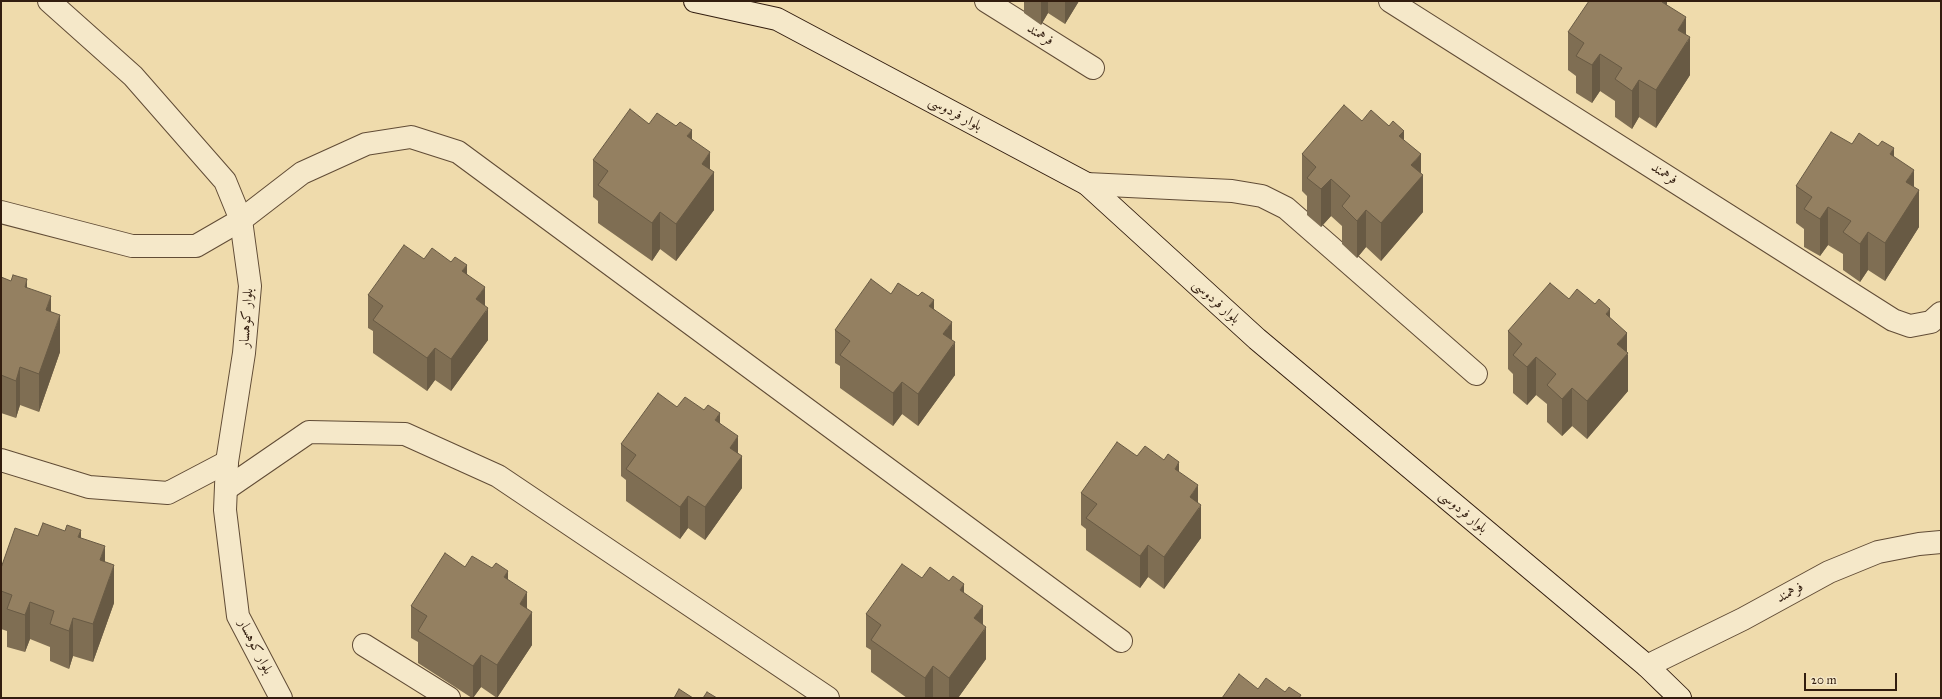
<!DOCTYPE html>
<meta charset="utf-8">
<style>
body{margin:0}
#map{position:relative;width:1942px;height:699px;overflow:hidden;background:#efdbac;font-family:"IM FELL Great Primer",serif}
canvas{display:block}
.frame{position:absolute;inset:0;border:2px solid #321d0f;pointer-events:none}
.scale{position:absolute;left:1804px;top:673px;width:93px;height:18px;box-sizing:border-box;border:2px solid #321d0f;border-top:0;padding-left:5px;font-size:12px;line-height:14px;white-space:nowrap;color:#321d0f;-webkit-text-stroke:3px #f5e8c9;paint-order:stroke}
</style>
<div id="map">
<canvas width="1942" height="699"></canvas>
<div class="frame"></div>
<div class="scale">20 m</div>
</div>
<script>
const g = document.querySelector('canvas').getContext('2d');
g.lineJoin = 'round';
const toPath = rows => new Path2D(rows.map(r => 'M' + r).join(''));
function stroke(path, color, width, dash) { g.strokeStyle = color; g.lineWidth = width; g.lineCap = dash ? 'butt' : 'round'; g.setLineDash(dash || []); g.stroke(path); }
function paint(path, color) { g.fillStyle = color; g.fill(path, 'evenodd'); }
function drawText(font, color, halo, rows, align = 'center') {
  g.font = font + ' "IM FELL Great Primer",Amiri,serif'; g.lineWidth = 4; g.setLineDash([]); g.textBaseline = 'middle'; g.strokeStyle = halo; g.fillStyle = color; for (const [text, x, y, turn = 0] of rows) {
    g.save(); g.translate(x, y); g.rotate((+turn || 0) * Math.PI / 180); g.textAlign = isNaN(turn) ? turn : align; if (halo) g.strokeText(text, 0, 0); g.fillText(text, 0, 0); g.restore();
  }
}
const minor = toPath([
 [986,1,1093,68],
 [1390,1,1893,320,1910,326,1931,322,1941,313],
 [1087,184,1232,191,1262,196,1286,208,1476,374],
 [1,212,132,246,196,246,241,220,302,173,366,144,411,137,458,152,1121,641],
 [1,460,89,487,168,493,227,462],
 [226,489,309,432,405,434,498,476,828,698],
 [364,645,449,698],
 [1647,666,1743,619,1829,572,1878,552,1919,544,1941,542]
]);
const tertiary = toPath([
 [49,1,133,76,225,181,241,220,250,286,244,353,227,462,225,510,238,616,281,698]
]);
const secondary = toPath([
 [695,1,777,19,1087,184,1257,339,1647,666,1680,698]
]);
const wall = toPath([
 [1024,1,1079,1,1065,24,1048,13,1041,25,1024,13],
 [1667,1,1667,5,1686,34,1690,75,1656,128,1639,117,1632,129,1615,117,1615,101,1600,91,1592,103,1576,93,1576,76,1568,70,1568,32],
 [1362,121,1404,140,1421,173,1423,212,1381,261,1366,247,1357,258,1342,244,1342,226,1331,216,1321,227,1307,215,1307,196,1302,191,1302,154],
 [649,124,692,139,710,170,714,210,676,261,660,249,652,261,598,223,598,201,593,197,593,160],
 [1852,144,1894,157,1914,187,1919,227,1885,281,1868,270,1860,282,1843,270,1843,254,1828,245,1820,256,1804,247,1804,229,1796,223,1796,186],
 [424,259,451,262,467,274,485,305,488,340,451,391,435,380,427,391,373,353,373,331,368,328,368,295],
 [1,277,27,288,51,311,60,352,39,412,20,405,16,418,1,413],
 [891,294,934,309,952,340,955,375,918,426,902,414,893,426,840,388,840,366,835,363,835,330],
 [1569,299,1610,319,1627,352,1628,391,1587,439,1572,426,1562,436,1547,422,1547,404,1536,395,1527,405,1513,393,1513,374,1508,369,1508,331],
 [677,407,720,423,738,453,742,488,705,540,688,528,680,539,626,501,626,480,621,476,621,444],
 [1137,456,1164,460,1179,472,1198,503,1201,538,1164,589,1148,577,1140,588,1086,550,1086,529,1081,525,1081,493],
 [38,536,81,538,105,562,114,603,93,662,73,656,69,669,50,661,50,647,30,639,25,652,7,647,7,631,1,629,1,568],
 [465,567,508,580,527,609,532,645,497,698,481,687,473,698,472,698,418,663,418,642,411,638,411,606],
 [922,578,964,593,983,624,986,659,958,698,907,698,871,672,871,650,866,647,866,614]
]);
const shadedWall = toPath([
 [1041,1,1048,1,1048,13,1041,25],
 [1065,1,1079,1,1065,24],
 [1663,1,1667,1,1667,33,1662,2],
 [1686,17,1686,44,1690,37,1690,75,1656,128,1656,90,1678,30],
 [1600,54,1600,91,1592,103,1592,65],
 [1639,80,1639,117,1632,129,1632,91],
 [692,130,692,167,687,136],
 [1404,131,1404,168,1399,136],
 [1894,148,1894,186,1890,154],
 [710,152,710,177,714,172,714,210,676,261,676,224,702,164],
 [1421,154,1421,177,1423,175,1423,212,1381,261,1381,223,1411,165],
 [1914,170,1914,197,1919,190,1919,227,1885,281,1885,243,1906,182],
 [1331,179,1331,216,1321,227,1321,189],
 [1828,207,1828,245,1820,256,1820,219],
 [1366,210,1366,247,1357,258,1357,221],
 [660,212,660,249,652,261,652,223],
 [1868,232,1868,270,1860,282,1860,244],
 [467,265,467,297,462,271],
 [27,279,27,317,25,287],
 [485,287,485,313,488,308,488,340,451,391,451,359,476,299],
 [51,296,51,333,46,310],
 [934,300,934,332,929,306],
 [1610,309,1610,347,1606,314],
 [60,315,60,352,39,412,39,374],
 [952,322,952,347,955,342,955,375,918,426,918,394,943,334],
 [1627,333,1627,355,1628,353,1628,391,1587,439,1587,401,1617,344],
 [435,348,435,380,427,391,427,358],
 [1536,357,1536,395,1527,405,1527,367],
 [20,367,20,405,16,418,16,381],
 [902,382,902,414,893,426,893,393],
 [1572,388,1572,426,1562,436,1562,399],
 [720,413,720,446,715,420],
 [738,436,738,461,742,456,742,488,705,540,705,507,730,448],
 [1179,462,1179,495,1175,469],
 [1198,485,1198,510,1201,505,1201,538,1164,589,1164,557,1190,497],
 [688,496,688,528,680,539,680,507],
 [81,530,81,567,78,537],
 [1148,545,1148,577,1140,588,1140,556],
 [105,546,105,584,100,560],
 [114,565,114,603,93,662,93,624],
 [508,571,508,603,504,577],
 [964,584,964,617,960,590],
 [527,592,527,619,532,612,532,645,497,698,497,665,520,604],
 [30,602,30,639,25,652,25,615],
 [983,606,983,632,986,627,986,659,958,698,949,698,949,678,974,618],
 [73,618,73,656,69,669,69,631],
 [481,655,481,687,473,698,473,666],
 [933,666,933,698,925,698,925,678]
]);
const building = toPath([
 [1589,1,1663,1,1662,2,1686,17,1678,30,1690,37,1656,90,1639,80,1632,91,1615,79,1622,68,1600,54,1592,65,1576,56,1584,43,1568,32,1589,1],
 [1344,105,1362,121,1371,110,1389,126,1393,121,1404,131,1399,136,1421,154,1411,165,1423,175,1381,223,1366,210,1357,221,1342,206,1350,196,1331,179,1321,189,1307,178,1316,167,1302,154,1344,105],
 [630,109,649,124,657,113,676,126,680,122,692,130,687,136,710,152,702,164,714,172,676,224,660,212,652,223,598,185,608,171,593,160,630,109],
 [1831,132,1852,144,1859,133,1878,146,1882,141,1894,148,1890,154,1914,170,1906,182,1919,190,1885,243,1868,232,1860,244,1843,232,1851,221,1828,207,1820,219,1804,209,1812,197,1796,186,1831,132],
 [404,245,424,259,432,248,451,262,455,257,467,265,462,271,485,287,476,299,488,308,451,359,435,348,427,358,373,320,383,306,368,295,404,245],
 [13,275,27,279,25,287,51,296,46,310,60,315,39,374,20,367,16,381,1,375,1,277,11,281,13,275],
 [871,279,891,294,898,283,918,296,922,292,934,300,929,306,952,322,943,334,955,342,918,394,902,382,893,393,840,355,850,341,835,330,871,279],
 [1550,283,1569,299,1577,289,1595,304,1599,299,1610,309,1606,314,1627,333,1617,344,1628,353,1587,401,1572,388,1562,399,1547,385,1556,374,1536,357,1527,367,1513,355,1522,344,1508,331,1550,283],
 [658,393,677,407,685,397,704,410,708,405,720,413,715,420,738,436,730,448,742,456,705,507,688,496,680,507,626,469,636,455,621,444,658,393],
 [1117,442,1137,456,1145,446,1164,460,1168,454,1179,462,1175,469,1198,485,1190,497,1201,505,1164,557,1148,545,1140,556,1086,518,1097,504,1081,493,1117,442],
 [43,523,65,531,67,525,81,530,78,537,105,546,100,560,114,565,93,624,73,618,69,631,50,624,54,611,30,602,25,615,7,609,12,595,1,591,1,568,15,528,38,536,43,523],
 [445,553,465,567,472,556,492,568,496,563,508,571,504,577,527,592,520,604,532,612,497,665,481,655,473,666,418,631,427,616,411,606,445,553],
 [902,564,922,578,930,567,949,581,953,576,964,584,960,590,983,606,974,618,986,627,949,678,933,666,925,678,871,640,881,625,866,614,902,564],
 [1239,674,1258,689,1266,678,1285,692,1289,687,1301,695,1299,698,1222,698,1239,674],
 [679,689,693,698,674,698,679,689],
 [707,692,717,698,703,698,707,692]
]);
const streetNames = [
 ["فرهمند",1040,35,32],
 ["بلوار فردوسی",955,114,28],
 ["فرهمند",1664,174,33],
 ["بلوار فردوسی",1216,302,42],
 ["بلوار کوهسار",247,318,-86],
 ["بلوار فردوسی",1463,512,40],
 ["فرهمند",1790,593,-28],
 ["بلوار کوهسار",255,647,63]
];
stroke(minor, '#614c36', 24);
stroke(tertiary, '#614c36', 24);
stroke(secondary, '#321d0f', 24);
stroke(minor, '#f5e8c9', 22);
stroke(tertiary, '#f5e8c9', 22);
stroke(secondary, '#f5e8c9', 22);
paint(wall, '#7f6e53');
paint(shadedWall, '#685a44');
paint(building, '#948061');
stroke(building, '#685a44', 1);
drawText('14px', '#321d0f', '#f5e8c9', streetNames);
</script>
